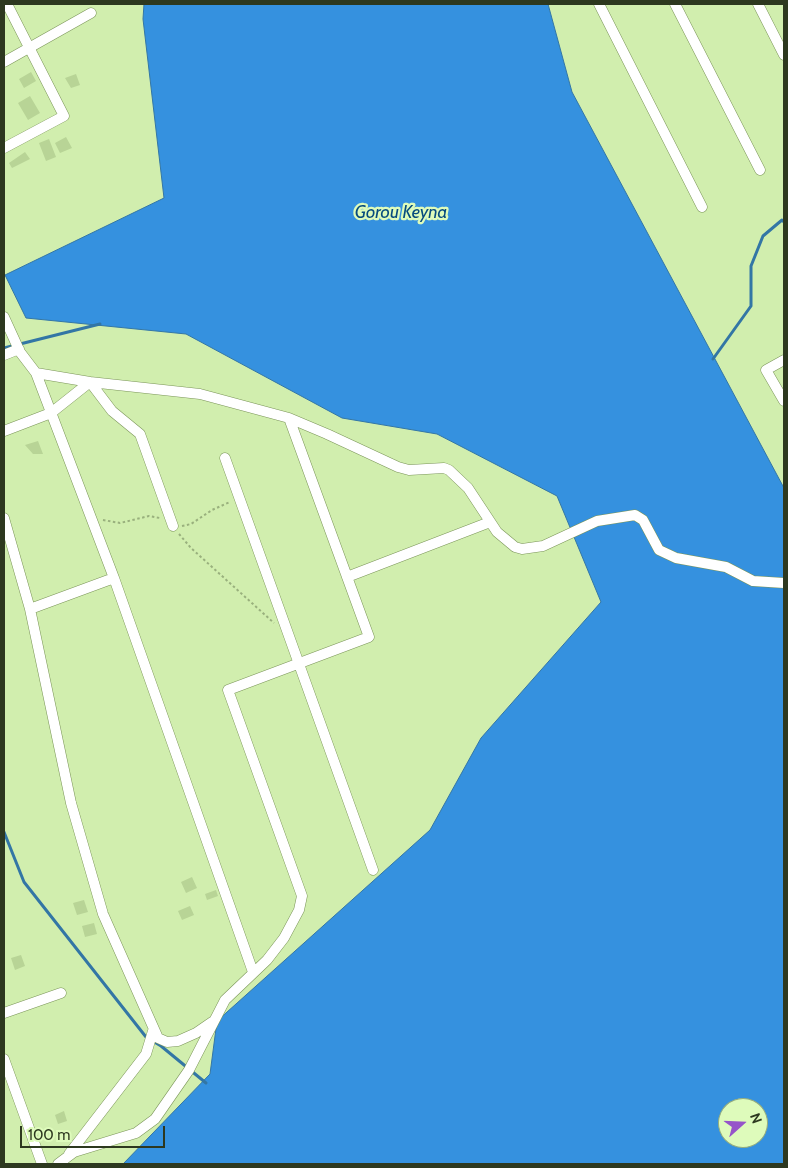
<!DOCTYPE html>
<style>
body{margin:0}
#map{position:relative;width:788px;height:1168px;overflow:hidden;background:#d1eeae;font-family:Cabin,sans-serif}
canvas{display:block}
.frame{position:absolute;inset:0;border:5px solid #2d381f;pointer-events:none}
.north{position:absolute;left:718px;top:1098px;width:50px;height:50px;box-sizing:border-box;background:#defbbb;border:1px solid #97ad7d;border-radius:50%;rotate:70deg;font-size:14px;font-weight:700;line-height:20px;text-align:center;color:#2d381f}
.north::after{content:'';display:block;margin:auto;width:18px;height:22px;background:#9654c9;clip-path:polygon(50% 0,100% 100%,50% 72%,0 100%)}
.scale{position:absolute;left:20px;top:1126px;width:145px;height:22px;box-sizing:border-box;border:2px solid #2d381f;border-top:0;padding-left:6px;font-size:15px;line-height:18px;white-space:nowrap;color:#2d381f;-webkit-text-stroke:4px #defbbb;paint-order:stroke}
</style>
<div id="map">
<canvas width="788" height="1168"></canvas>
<div class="frame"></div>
<div class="north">N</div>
<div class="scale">100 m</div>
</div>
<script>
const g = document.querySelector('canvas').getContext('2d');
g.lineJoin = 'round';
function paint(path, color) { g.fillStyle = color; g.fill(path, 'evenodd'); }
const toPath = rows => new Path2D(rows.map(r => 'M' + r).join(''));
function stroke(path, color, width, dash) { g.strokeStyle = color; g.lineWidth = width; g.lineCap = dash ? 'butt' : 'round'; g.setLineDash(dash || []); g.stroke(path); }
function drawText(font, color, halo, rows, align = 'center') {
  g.font = font + ' Cabin,sans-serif'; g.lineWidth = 4.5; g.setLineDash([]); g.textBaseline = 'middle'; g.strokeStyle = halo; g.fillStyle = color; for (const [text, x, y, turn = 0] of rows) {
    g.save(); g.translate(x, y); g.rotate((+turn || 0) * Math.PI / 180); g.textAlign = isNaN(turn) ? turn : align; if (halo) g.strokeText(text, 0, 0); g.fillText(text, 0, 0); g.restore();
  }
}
const water = toPath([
 [144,4,548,4,572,92,784,488,784,1164,123,1164,210,1074,217,1021,430,830,481,738,601,602,557,496,437,434,342,418,186,334,26,318,5,275,164,198,143,19,144,4],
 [728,1108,758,1108,758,1138,728,1138,728,1108]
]);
const stream = toPath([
 [4,348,100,324],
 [713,359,751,306,751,266,763,236,782,220,784,222],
 [4,832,24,882,146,1037,161,1046,206,1083]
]);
const building = toPath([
 [31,72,36,81,24,88,19,79],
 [76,74,80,85,71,88,65,78],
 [30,96,40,113,28,120,18,103],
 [66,137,72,148,60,153,55,143],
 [49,139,56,157,46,161,39,143],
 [25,152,30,159,12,168,9,163],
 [38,441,43,454,33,454,25,445],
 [192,877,197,888,186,893,181,882],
 [216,890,218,896,207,900,205,894],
 [84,900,88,912,77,915,73,903],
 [190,906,194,915,182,920,178,911],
 [94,923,97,934,85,937,82,926],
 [21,955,25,966,15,970,11,958],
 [64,1111,67,1121,58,1124,55,1115]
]);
const path = toPath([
 [103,520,120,523,149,516,160,518],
 [182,526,191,524,212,510,230,502],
 [179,534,191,548,274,623]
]);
const street = toPath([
 [599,4,702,207],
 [675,4,760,170],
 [758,4,784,55],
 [4,62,91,13],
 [4,148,64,116,7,4],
 [4,317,20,352,36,373,90,382,112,411,140,434,173,526],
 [4,355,19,349],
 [784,360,766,370,784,401],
 [36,373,114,578,253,972],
 [4,431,51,413,90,382,200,394,289,418,327,434,398,467,409,470,444,468,449,470,468,488,497,532,515,547,522,549,543,546,597,521,635,515,643,520,659,550,676,558,726,567,753,581,784,583],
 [225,458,373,870],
 [4,518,30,609,71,803,103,914,158,1038,167,1042,178,1041,196,1033,212,1022],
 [347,577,490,522],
 [30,609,114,578],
 [4,1013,61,993],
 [4,1059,42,1164],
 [69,1154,146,1054,153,1031],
 [58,1164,74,1152,136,1133,155,1119,189,1070,225,1000,267,960,284,938,299,910,302,896,228,690,369,637,289,418]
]);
const waterNames = [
 ["Gorou Keyna",401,213]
];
paint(water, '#3591df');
stroke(water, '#3376a5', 1);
stroke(stream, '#3376a5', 3);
paint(building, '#b8d496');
stroke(street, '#7b9559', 11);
stroke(path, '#99b07d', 2, [2.5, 2.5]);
stroke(street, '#fff', 10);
drawText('italic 18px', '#064b7e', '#defbbb', waterNames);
</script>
